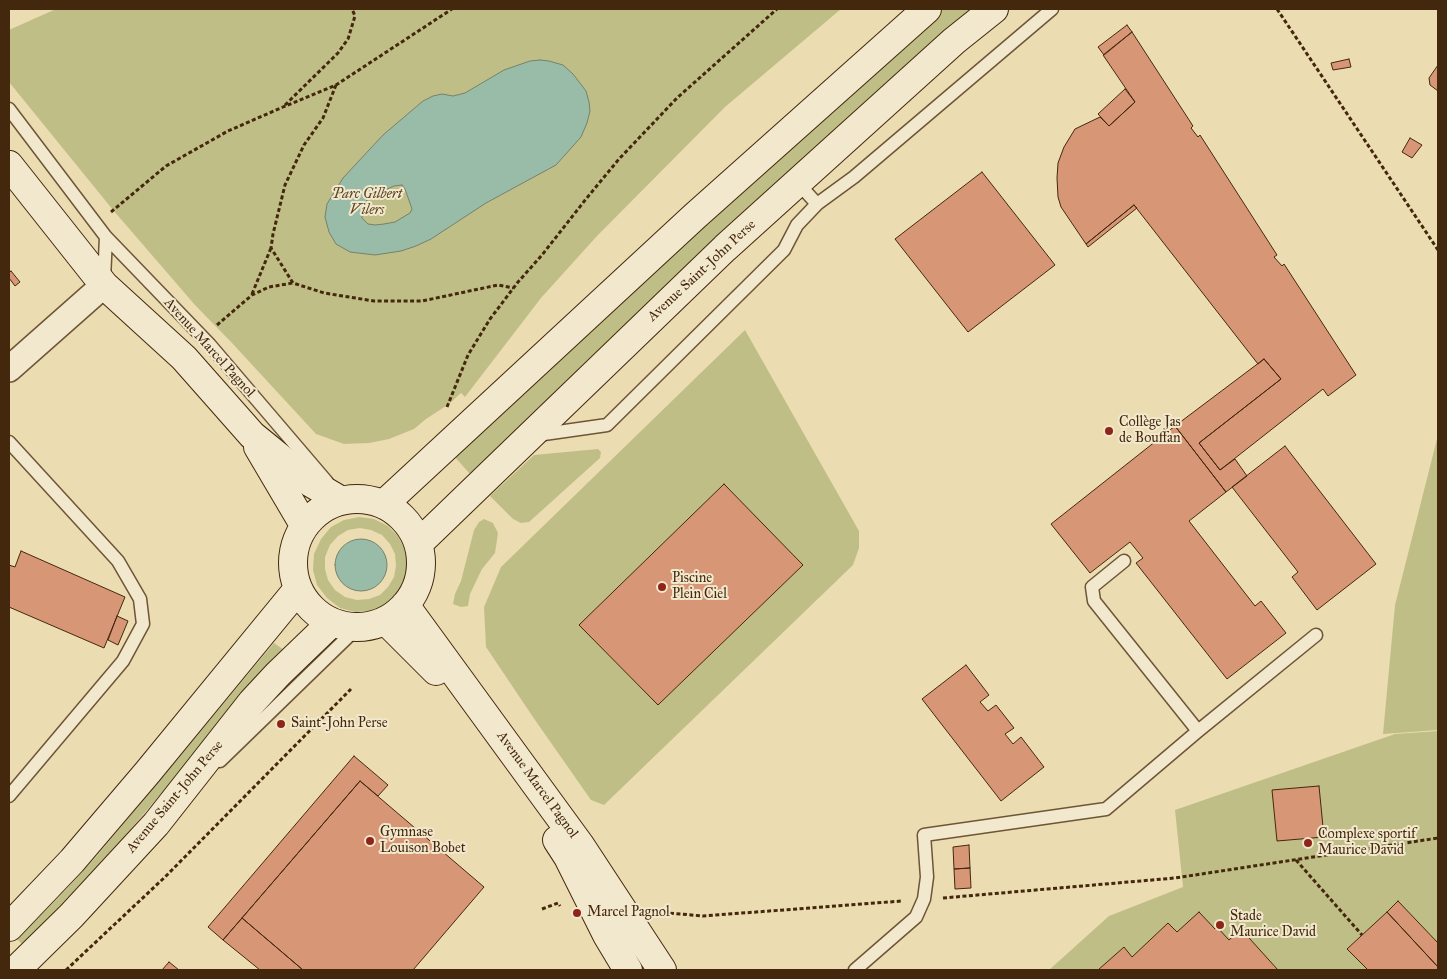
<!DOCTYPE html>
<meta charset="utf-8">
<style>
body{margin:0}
#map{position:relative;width:1447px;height:979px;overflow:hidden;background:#ebdcb2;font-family:"IM FELL Great Primer",serif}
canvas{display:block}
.frame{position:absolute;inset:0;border:10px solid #44280d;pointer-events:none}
</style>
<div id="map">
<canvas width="1447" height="979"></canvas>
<div class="frame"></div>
</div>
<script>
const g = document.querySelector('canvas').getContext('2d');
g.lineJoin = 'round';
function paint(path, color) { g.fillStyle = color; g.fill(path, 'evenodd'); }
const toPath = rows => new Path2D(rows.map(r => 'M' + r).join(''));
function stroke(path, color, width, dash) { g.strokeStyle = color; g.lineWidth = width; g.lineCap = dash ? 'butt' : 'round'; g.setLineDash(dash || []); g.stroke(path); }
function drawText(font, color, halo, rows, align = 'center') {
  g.font = font + ' "IM FELL Great Primer",serif'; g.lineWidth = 4; g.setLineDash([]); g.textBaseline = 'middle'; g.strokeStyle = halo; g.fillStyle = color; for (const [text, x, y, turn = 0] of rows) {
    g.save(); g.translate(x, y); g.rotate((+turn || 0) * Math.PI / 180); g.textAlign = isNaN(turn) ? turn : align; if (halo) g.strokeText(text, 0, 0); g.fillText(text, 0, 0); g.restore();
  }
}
const green = toPath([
 [56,9,841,9,725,107,597,236,541,298,465,397,461,393,449,404,426,419,414,429,389,439,369,443,344,444,316,434,232,343,195,305,113,210,9,82,9,30],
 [938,9,974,9,852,116,621,328,470,474,453,455],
 [745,330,859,531,859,548,853,565,604,805,591,800,535,720,486,647,484,607,501,567],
 [1438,435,1438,730,1383,734,1395,605],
 [598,449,601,452,600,458,529,522,521,523,513,519,490,496,534,455],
 [359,517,374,519,388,526,398,536,405,550,408,565,405,580,398,593,387,604,372,611,355,612,340,608,327,598,317,585,313,570,314,554,321,539,331,527,344,520],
 [360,528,371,530,382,535,390,544,395,554,396,566,394,577,388,587,380,595,369,599,357,600,345,597,335,590,328,580,325,569,325,557,330,545,338,536,348,530],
 [484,519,493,523,498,533,495,553,482,569,470,594,468,606,461,607,453,604,455,594,461,581,474,530,479,522],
 [274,643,284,650,123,838,23,945,17,939,58,898,96,857],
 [1438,731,1438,970,1049,970,1109,916,1183,887,1175,810,1395,734]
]);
const water = toPath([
 [540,60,549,61,563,65,573,74,586,91,589,102,590,111,587,123,581,137,556,165,486,203,431,239,416,246,401,251,375,255,350,252,336,244,329,232,325,217,327,204,343,178,383,135,423,101,433,96,442,94,453,96,465,93,504,70,530,61,540,60],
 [402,185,405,189,412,209,410,213,395,222,384,224,375,225,368,224,362,218,362,209,365,202,372,196,394,186,402,185],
 '335 565a26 26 0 1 1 52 0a26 26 0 1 1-52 0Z'
]);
const building = toPath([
 [1127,25,1132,32,1104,55,1098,47,1127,25],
 [1132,32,1193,126,1191,128,1198,137,1200,135,1277,255,1274,257,1282,266,1284,264,1356,375,1328,396,1323,389,1220,470,1199,443,1281,379,1264,359,1258,364,1134,205,1086,244,1061,207,1058,197,1057,178,1058,163,1064,147,1075,129,1100,117,1109,126,1135,102,1103,55,1132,32],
 [1349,59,1351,67,1333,70,1331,63,1349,59],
 [1438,65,1438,91,1430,85,1429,78,1438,65],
 [1125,89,1135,102,1109,126,1098,114,1125,89],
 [1410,138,1422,145,1412,158,1402,152,1410,138],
 [982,172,1055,265,968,332,895,239,982,172],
 [1134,205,1137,208,1088,247,1086,244,1134,205],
 [11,271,20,282,15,286,9,278,9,273,11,271],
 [1264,359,1281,379,1199,443,1220,470,1235,459,1247,476,1226,492,1175,426,1264,359],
 [1175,426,1226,492,1189,521,1255,606,1261,601,1286,633,1227,679,1136,563,1143,558,1130,542,1090,573,1051,524,1175,426],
 [1285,446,1376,564,1317,610,1292,577,1298,572,1232,487,1285,446],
 [724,484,803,565,658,705,579,625,724,484],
 [21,551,125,597,104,648,9,607,9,565,15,567,21,551],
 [117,616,128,621,118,645,108,640,117,616],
 [966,665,989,695,980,702,988,711,996,705,1014,728,1005,734,1013,744,1021,737,1044,767,1001,801,922,699,966,665],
 [354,756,388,785,378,796,360,781,223,940,208,927,354,756],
 [360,781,484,887,413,970,303,970,242,918,360,781],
 [1319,786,1324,837,1277,841,1272,790,1319,786],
 [969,845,970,868,954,869,953,847,969,845],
 [970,868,971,888,955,889,954,869,970,868],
 [1398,901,1438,943,1438,967,1387,912,1398,901],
 [1199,912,1215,929,1217,927,1229,940,1241,929,1278,970,1098,970,1124,947,1132,957,1168,923,1177,932,1199,912],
 [1387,912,1438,967,1438,970,1368,970,1347,949,1387,912],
 [242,918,303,970,260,970,223,940,242,918],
 [169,962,179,970,162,970,169,962]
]);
const path = toPath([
 [1277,9,1438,250],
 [336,85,323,118,304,145,285,185,273,234,271,248,293,283,324,293,374,301,422,301,498,285,513,288],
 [285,105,338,53,348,39,355,16,352,9],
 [111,212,166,166,228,131,283,107,336,85,452,9],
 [252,294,271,248],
 [217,325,252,295,269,287,293,283],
 [447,407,468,355,490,319,518,282,542,255,586,199,619,159,677,98,777,9],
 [1296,860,1362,935],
 [943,898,1175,878,1438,838],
 [542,909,558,903,560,906],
 [657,912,703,916,902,901],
 [66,970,165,877,351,689]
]);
const lane = toPath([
 [9,109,106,237,210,345,327,482],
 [797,182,817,204],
 [104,279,106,237],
 [537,435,607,425,784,250,797,225,817,204,854,177,1052,9],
 [9,442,118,561,140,599,143,624,123,661,9,796],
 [1124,561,1092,587,1094,601,1198,731],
 [220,761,357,628],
 [855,970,916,917,924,899,927,877,924,835,1106,809,1198,731,1316,635]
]);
const street = toPath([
 [9,369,104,285]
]);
const secondary = toPath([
 [9,165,104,285,184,358,252,435,311,483,340,500],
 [258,447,304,525],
 '293 563a64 64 0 1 1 128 0a64 64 0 1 1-128 0Z',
 [384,504,695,216,927,9],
 [419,543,725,248,954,41,994,9],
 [405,605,580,845,662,970],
 [386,621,436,671],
 [557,840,568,857,607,935,628,970],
 [9,927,72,861,147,773,298,589],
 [16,970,71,916,156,824,252,702,278,674,331,623]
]);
const markers = [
 [1109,431,5,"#8f2418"],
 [662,587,5,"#8f2418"],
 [281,724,5,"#8f2418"],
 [370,841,5,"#8f2418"],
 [1308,843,5,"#8f2418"],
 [577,913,5,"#8f2418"],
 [1220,925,5,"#8f2418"]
];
const parkNames = [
 ["Parc Gilbert",367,195],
 ["Vilers",367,211]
];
const streetNames = [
 ["Avenue Saint-John Perse",702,271,-43],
 ["Avenue Marcel Pagnol",209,348,48],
 ["Avenue Marcel Pagnol",537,785,54],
 ["Avenue Saint-John Perse",175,797,-50]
];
const poiNames = [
 ["Collège Jas",1119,423],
 ["de Bouffan",1119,439],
 ["Piscine",672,579],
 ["Plein Ciel",672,595],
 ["Saint-John Perse",291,724],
 ["Gymnase",380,833],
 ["Louison Bobet",380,849],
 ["Complexe sportif",1318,835],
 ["Maurice David",1318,851],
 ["Marcel Pagnol",587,913],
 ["Stade",1230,917],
 ["Maurice David",1230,933]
];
paint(green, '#c0be87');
paint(water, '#99bca8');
stroke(water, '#77816a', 1);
paint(building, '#d79676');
stroke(building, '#44280d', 1);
stroke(lane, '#6e5536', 15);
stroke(street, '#6e5536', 28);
stroke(secondary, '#44280d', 30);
stroke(path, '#44280d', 3, [4, 2.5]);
stroke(lane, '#f2e8cd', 12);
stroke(street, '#f2e8cd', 25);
stroke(secondary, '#f2e8cd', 28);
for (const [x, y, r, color] of markers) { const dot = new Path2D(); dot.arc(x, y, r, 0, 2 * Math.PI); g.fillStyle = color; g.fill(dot); stroke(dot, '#f2e8cd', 2); }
drawText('italic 14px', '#5d4625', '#f2e8cd', parkNames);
drawText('14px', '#44280d', '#f2e8cd', streetNames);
drawText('14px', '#44280d', '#f2e8cd', poiNames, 'left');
</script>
